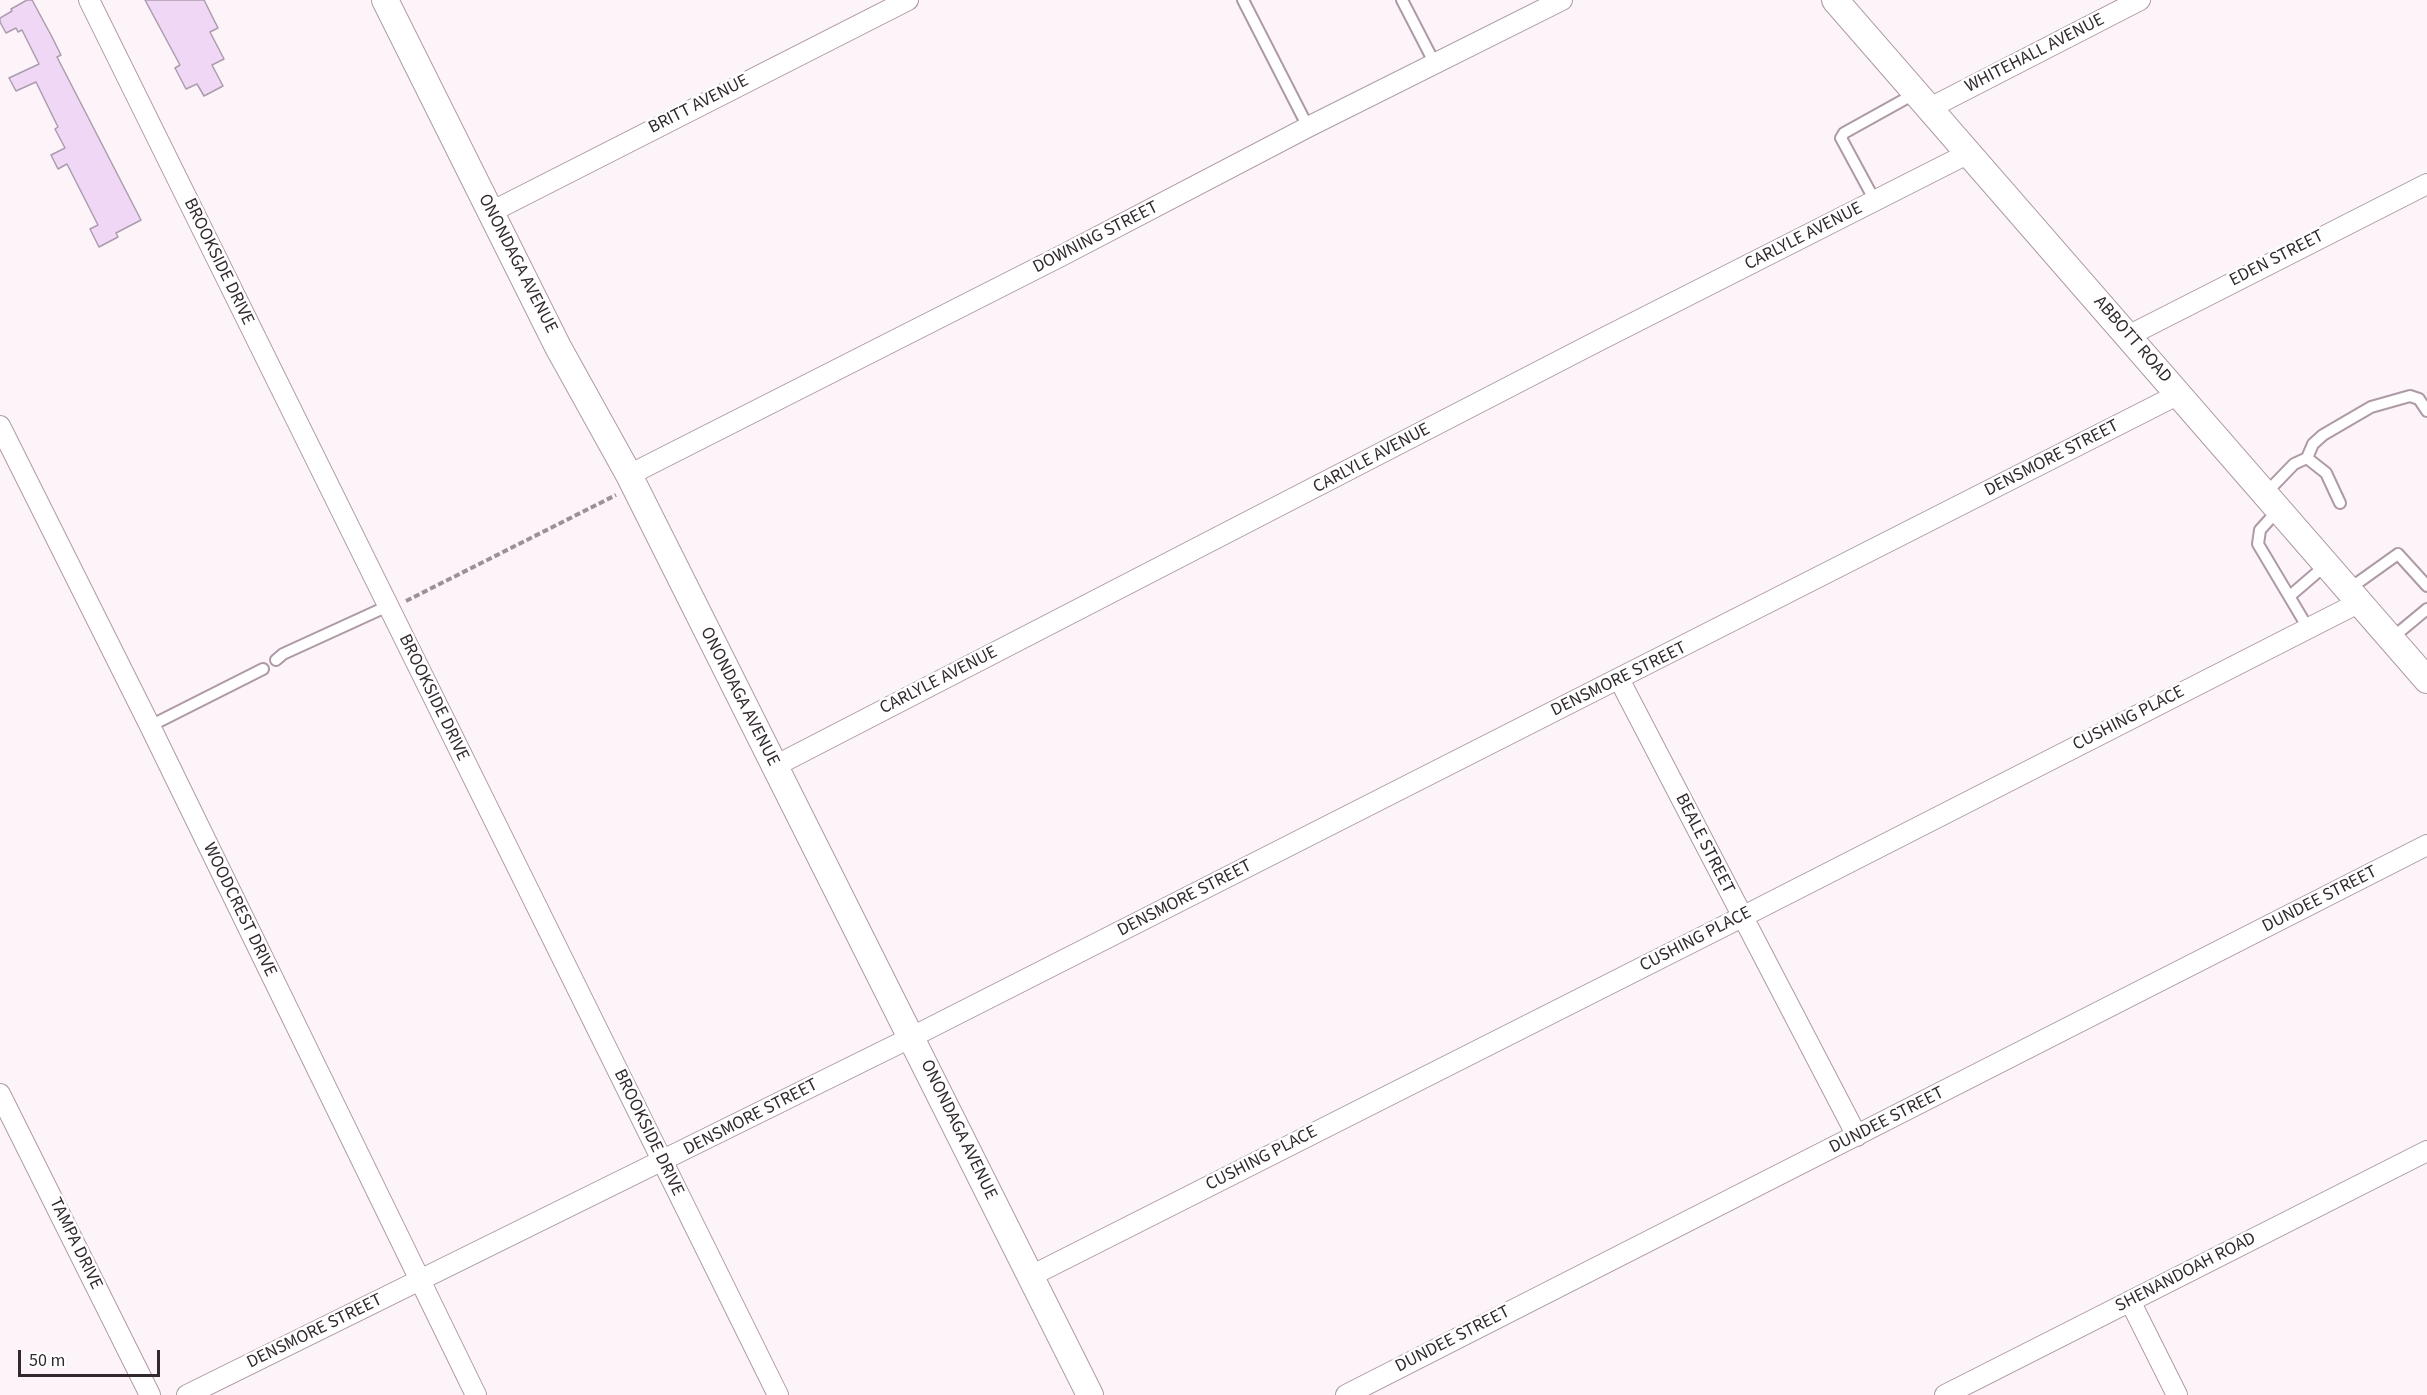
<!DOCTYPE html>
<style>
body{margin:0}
#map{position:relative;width:2427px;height:1395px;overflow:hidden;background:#fcf4f8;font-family:"Source Sans 3",sans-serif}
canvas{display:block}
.scale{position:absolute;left:18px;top:1350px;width:142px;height:27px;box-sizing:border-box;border:3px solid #31292e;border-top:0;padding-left:8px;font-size:18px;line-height:21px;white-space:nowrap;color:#31292e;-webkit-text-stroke:4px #fff;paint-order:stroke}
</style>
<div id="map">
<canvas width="2427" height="1395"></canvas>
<div class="scale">50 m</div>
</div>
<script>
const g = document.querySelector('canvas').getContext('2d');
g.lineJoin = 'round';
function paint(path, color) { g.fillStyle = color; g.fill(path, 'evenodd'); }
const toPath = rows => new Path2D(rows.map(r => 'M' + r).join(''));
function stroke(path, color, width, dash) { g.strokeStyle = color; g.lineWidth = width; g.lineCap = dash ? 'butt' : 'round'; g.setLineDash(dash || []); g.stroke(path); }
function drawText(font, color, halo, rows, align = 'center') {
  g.font = font + ' "Source Sans 3",sans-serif'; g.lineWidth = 5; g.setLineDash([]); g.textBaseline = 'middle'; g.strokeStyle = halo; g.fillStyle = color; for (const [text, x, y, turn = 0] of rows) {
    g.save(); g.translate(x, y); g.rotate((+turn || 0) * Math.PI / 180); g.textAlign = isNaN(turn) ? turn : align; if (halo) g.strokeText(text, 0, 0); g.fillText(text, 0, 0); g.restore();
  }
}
const building = toPath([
 [27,0,32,0,51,35,61,55,57,57,141,220,116,233,118,237,99,247,90,229,98,225,67,164,58,169,51,155,65,148,55,129,58,127,36,82,16,91,9,78,39,64,22,30,18,32,16,28,6,33,0,22,0,18,12,11,11,9,27,0],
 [145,0,204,0,218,28,210,32,224,59,212,65,223,86,204,96,197,84,186,89,175,68,180,65,145,0]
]);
const path = toPath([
 [406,601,616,495]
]);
const service = toPath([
 [1243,0,1308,127],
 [1402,0,1435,64],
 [1875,201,1841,138,1844,133,1916,93],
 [2307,458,2313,444,2323,435,2371,407,2410,396,2419,399,2427,411],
 [2266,493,2294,464,2307,458,2326,473,2340,503],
 [2279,509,2260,530,2258,544,2308,628],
 [2349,589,2398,554,2427,586],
 [2291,595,2327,564],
 [2392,638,2427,609],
 [276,660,283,654,388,606],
 [150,726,263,669]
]);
const minor = toPath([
 [89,0,778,1395],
 [1930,108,2140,0],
 [491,212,908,0],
 [2128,336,2427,184],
 [0,426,150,726,476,1395],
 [629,475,1063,255,1308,127,1562,0],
 [1619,679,1857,1136],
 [775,766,1596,342,1969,153],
 [0,1094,150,1395],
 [1031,1276,1742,917,2360,602],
 [2130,1301,2177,1395],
 [187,1395,912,1037,2179,394],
 [1346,1395,2427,845],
 [1945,1395,2427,1151]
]);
const tertiary = toPath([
 [385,0,558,347,629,475,1090,1395],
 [1835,0,2427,680]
]);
const streetNames = [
 ["WHITEHALL AVENUE",2035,54,-27],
 ["BRITT AVENUE",699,105,-27],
 ["CARLYLE AVENUE",1804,237,-27],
 ["DOWNING STREET",1096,238,-27],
 ["EDEN STREET",2277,259,-27],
 ["BROOKSIDE DRIVE",218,262,64],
 ["ONONDAGA AVENUE",517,264,63],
 ["ABBOTT ROAD",2132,340,49],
 ["CARLYLE AVENUE",1372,459,-28],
 ["DENSMORE STREET",2052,459,-27],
 ["DENSMORE STREET",1619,680,-26],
 ["CARLYLE AVENUE",939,681,-27],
 ["ONONDAGA AVENUE",739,697,63],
 ["BROOKSIDE DRIVE",433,698,64],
 ["CUSHING PLACE",2129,719,-27],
 ["BEALE STREET",1704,844,63],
 ["DENSMORE STREET",1185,899,-27],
 ["DUNDEE STREET",2320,900,-27],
 ["WOODCREST DRIVE",239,910,64],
 ["CUSHING PLACE",1696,940,-27],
 ["DENSMORE STREET",751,1118,-27],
 ["DUNDEE STREET",1887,1121,-27],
 ["ONONDAGA AVENUE",958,1130,64],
 ["BROOKSIDE DRIVE",648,1133,64],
 ["CUSHING PLACE",1262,1159,-27],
 ["TAMPA DRIVE",75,1244,64],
 ["SHENANDOAH ROAD",2186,1273,-27],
 ["DENSMORE STREET",315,1332,-26],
 ["DUNDEE STREET",1453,1340,-27]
];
paint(building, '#f1d7f6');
stroke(building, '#ab9dad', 1.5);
stroke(service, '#ae9aa6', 14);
stroke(minor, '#ae9aa6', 22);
stroke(tertiary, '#ae9aa6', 28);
stroke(path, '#9a9296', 4, [6, 3]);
stroke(service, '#fff', 10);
stroke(minor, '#fff', 20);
stroke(tertiary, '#fff', 26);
drawText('18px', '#31292e', '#fff', streetNames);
</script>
